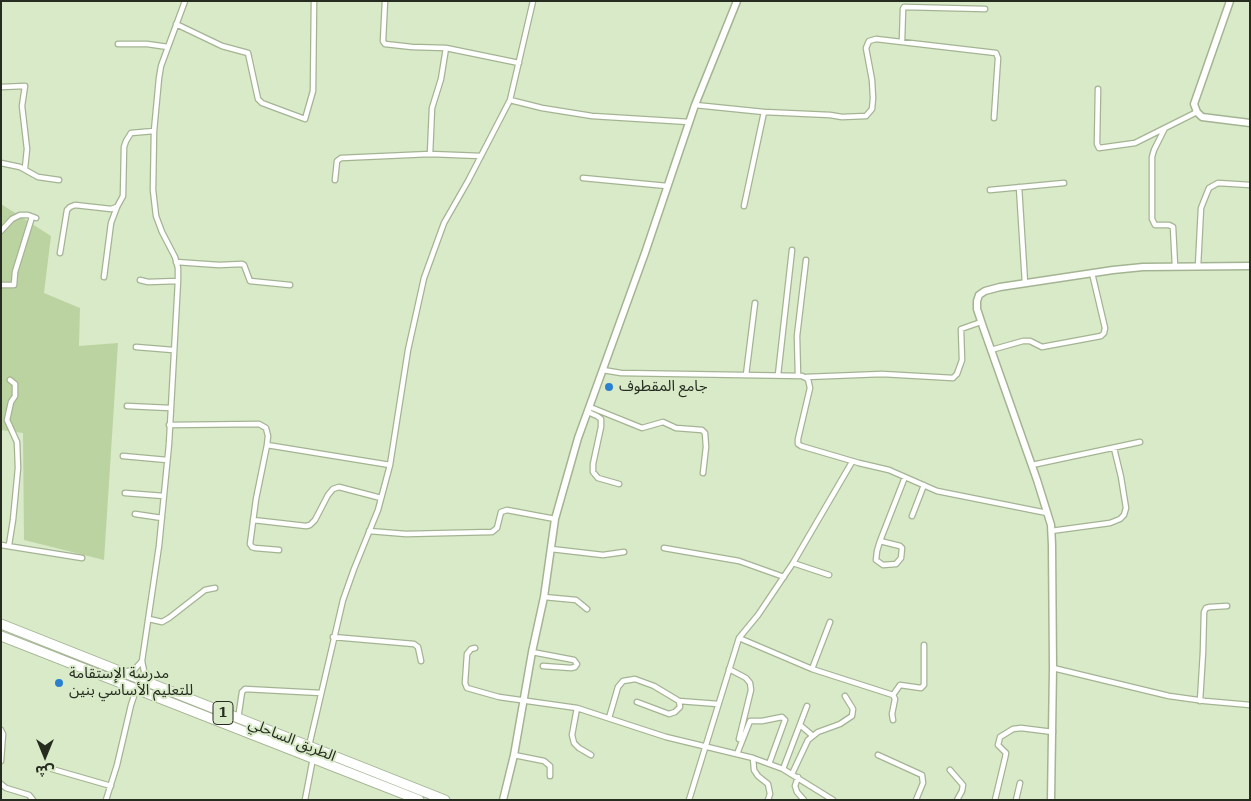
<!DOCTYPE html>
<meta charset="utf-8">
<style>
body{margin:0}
#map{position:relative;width:1251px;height:801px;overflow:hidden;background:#d9eac8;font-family:"IBM Plex Serif","Noto Sans Arabic",serif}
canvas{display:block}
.frame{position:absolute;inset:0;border:2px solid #262c20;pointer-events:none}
.north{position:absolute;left:20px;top:731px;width:50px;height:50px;-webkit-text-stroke:4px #d9eac8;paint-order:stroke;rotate:180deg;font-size:14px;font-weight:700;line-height:20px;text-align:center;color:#262c20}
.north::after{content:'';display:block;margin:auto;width:18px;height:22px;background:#262c20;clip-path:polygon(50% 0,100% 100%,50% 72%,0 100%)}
</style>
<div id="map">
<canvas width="1251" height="801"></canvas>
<div class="frame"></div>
<div class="north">ش</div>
</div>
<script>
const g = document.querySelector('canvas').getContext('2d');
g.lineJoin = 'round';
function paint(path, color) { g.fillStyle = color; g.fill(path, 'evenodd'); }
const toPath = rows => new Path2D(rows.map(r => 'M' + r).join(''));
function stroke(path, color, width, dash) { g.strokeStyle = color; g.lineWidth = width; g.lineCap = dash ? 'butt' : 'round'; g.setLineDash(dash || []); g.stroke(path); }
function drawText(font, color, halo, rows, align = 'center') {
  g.font = font + ' "IBM Plex Serif","Noto Sans Arabic",serif'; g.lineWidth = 4; g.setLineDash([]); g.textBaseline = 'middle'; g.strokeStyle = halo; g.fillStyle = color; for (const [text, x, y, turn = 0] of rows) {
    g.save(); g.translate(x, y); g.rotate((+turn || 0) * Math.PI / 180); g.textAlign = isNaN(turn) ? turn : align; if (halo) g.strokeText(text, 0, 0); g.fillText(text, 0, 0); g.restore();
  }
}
const green = toPath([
 [1,204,51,236,44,293,80,308,79,346,118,343,104,560,24,540,23,433,1,430]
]);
const street = toPath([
 [385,1,383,41,385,44,412,47,446,48,519,63],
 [176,24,222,46,248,53,258,99,262,103,305,119,313,91,314,1],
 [902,41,903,9,904,7,985,9],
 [118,44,147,44,168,47],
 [1,87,25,86,22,106,27,149,25,168],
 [1098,89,1097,144,1099,148,1135,143,1197,112],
 [510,100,542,108,592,116,689,122],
 [695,105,764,112,830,115,842,117,866,116,872,109,873,98,872,80,866,48,869,41,876,39,996,53,998,58,994,118],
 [1165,128,1154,150,1152,157,1152,219,1155,225,1169,225,1173,227,1175,266],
 [430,154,432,108,441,79,446,48],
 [1,163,20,167,38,177,59,180],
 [583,178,667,186],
 [335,180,337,161,341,158,430,154,481,156],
 [1019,187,1025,283],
 [990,190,1064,183],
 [744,206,764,112],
 [1,231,12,219,20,215,28,215,36,218],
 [60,253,67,210,70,207,75,205,111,209,117,207,123,196,124,147,126,141,131,133,154,131],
 [176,262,219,265,242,264,244,265,250,281,290,285],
 [1198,266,1201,208,1209,188,1218,183,1250,185],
 [104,277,111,223,117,207],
 [140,280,148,282,178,281],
 [1,285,14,285,15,272,32,217],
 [136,347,173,350],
 [991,350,1023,341,1030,341,1042,347,1101,336,1104,333,1105,328,1092,273],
 [603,370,621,373,802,376,808,379,810,388,798,439,798,444,801,446,859,463,889,470,937,491,1047,513],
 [746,375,755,303],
 [778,375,792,250],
 [798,376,797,336,806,260],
 [806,377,882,374,953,378,957,374,962,360,961,329,981,322],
 [127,406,170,408],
 [590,407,642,428,663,422,676,428,702,430,705,433,706,447,703,473],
 [588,412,597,416,601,419,601,427,593,464,593,472,598,478,619,484],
 [169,425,259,424,266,428,268,436,267,445,256,499,250,544,252,547,255,548,279,550],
 [267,445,390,465],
 [123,456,167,460],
 [1032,465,1140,442],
 [125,493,164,496],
 [135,514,162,518],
 [912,516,924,485],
 [253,520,306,526,310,525,315,520,328,495,333,489,339,487,381,498],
 [369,531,406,534,492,532,497,528,501,512,507,510,555,519],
 [1051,531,1110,523,1120,519,1124,515,1126,508,1121,477,1114,448],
 [880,541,900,546,902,548,901,558,896,564,883,565,876,560,877,551,880,541,905,477],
 [1,545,82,558],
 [9,545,13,520,18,468,17,442,7,420,11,402,15,396,15,384,10,380],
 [664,548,739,561,784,577],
 [551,549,603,555,624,552],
 [793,563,829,575],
 [544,597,576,600,587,609],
 [149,619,162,622,169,618,205,590,215,588],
 [333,637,414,644,418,647,421,661],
 [739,638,812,669,893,695,895,699,892,714,893,720],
 [475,648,471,649,467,654,465,683,467,688,499,697,577,708,666,737,753,758,783,769,833,800],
 [532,652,574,660,577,664,575,667,571,668,543,666],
 [1053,668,1169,696,1205,701,1250,705],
 [729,669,746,678,750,683,751,690,739,739],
 [812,669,830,622],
 [128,671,134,670,142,661],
 [153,682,144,671,142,661,159,546,169,444,178,281,178,268,175,257,162,232,156,216,153,190,154,131,159,78,161,66,185,1],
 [893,695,900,685,921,688,924,685,924,645],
 [679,701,718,704],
 [1200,701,1203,652,1204,612,1206,608,1210,607,1227,606],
 [577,708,572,735,574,743,579,748,591,755],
 [609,718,618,687,623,681,635,679,654,686,679,701,680,707,675,712,669,714,637,702],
 [238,719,242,692,245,689,321,693],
 [800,725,813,736],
 [1,730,3,734,1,761],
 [309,746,343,600,354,569,378,510,390,465,408,350,424,278,444,223,468,181,510,100,533,1],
 [737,754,750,721,762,721,782,717,785,720,769,764],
 [514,755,544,761,550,766,550,776],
 [878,755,922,775,923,783,916,800],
 [753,758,754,770,758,776,768,784,770,794,768,800],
 [45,767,111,786],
 [783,769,807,706],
 [950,770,963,785,962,791,957,800],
 [792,774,808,740,818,732,840,724,852,716,853,709,845,696],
 [798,777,795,786,797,792,804,800],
 [1,784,6,788,29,795,33,800],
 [106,800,117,765,131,705,136,690],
 [305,800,313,758],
 [689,800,739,638,758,615,793,563,852,462],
 [995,800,1005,758,1006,753,998,745,1000,737,1013,729,1021,728,1053,732],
 [1016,800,1020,783]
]);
const secondary = toPath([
 [1230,1,1194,104,1197,112,1202,117,1250,123],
 [503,800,514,755,532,652,544,597,555,519,578,438,645,253,695,105,737,1],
 [1051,800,1053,668,1052,545,1051,525,1037,480,983,327,977,309,977,301,979,295,985,291,1000,287,1113,270,1143,267,1250,266]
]);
const highway = toPath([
 [1,624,445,800],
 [1,636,419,800]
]);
const markers = [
 [609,387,5,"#2a7fce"],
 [59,683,5,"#2a7fce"]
];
const shields = [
 [223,713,20]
];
const shieldNames = [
 ["1",223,713]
];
const poiNames = [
 ["جامع المقطوف",619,387],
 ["مدرسة اﻹستقامة",69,674],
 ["للتعليم اﻷساسي بنين",69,691]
];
const streetNames = [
 ["الطريق الساحلي",292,740,22]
];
paint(green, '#bbd3a0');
stroke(street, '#a4b493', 7);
stroke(secondary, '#a4b493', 9);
stroke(highway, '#a4b493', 11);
stroke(street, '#fff', 4.5);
stroke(secondary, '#fff', 6);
stroke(highway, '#fff', 9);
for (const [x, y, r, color] of markers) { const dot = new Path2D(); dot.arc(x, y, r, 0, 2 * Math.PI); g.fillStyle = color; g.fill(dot); stroke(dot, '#d9eac8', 2); }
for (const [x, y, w] of shields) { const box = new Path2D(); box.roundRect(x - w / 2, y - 11.5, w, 23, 4); g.fillStyle = '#d9eac8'; g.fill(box); stroke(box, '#262c20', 1); }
drawText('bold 14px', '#262c20', null, shieldNames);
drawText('15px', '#262c20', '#d9eac8', poiNames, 'left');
drawText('15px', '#262c20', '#d9eac8', streetNames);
</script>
